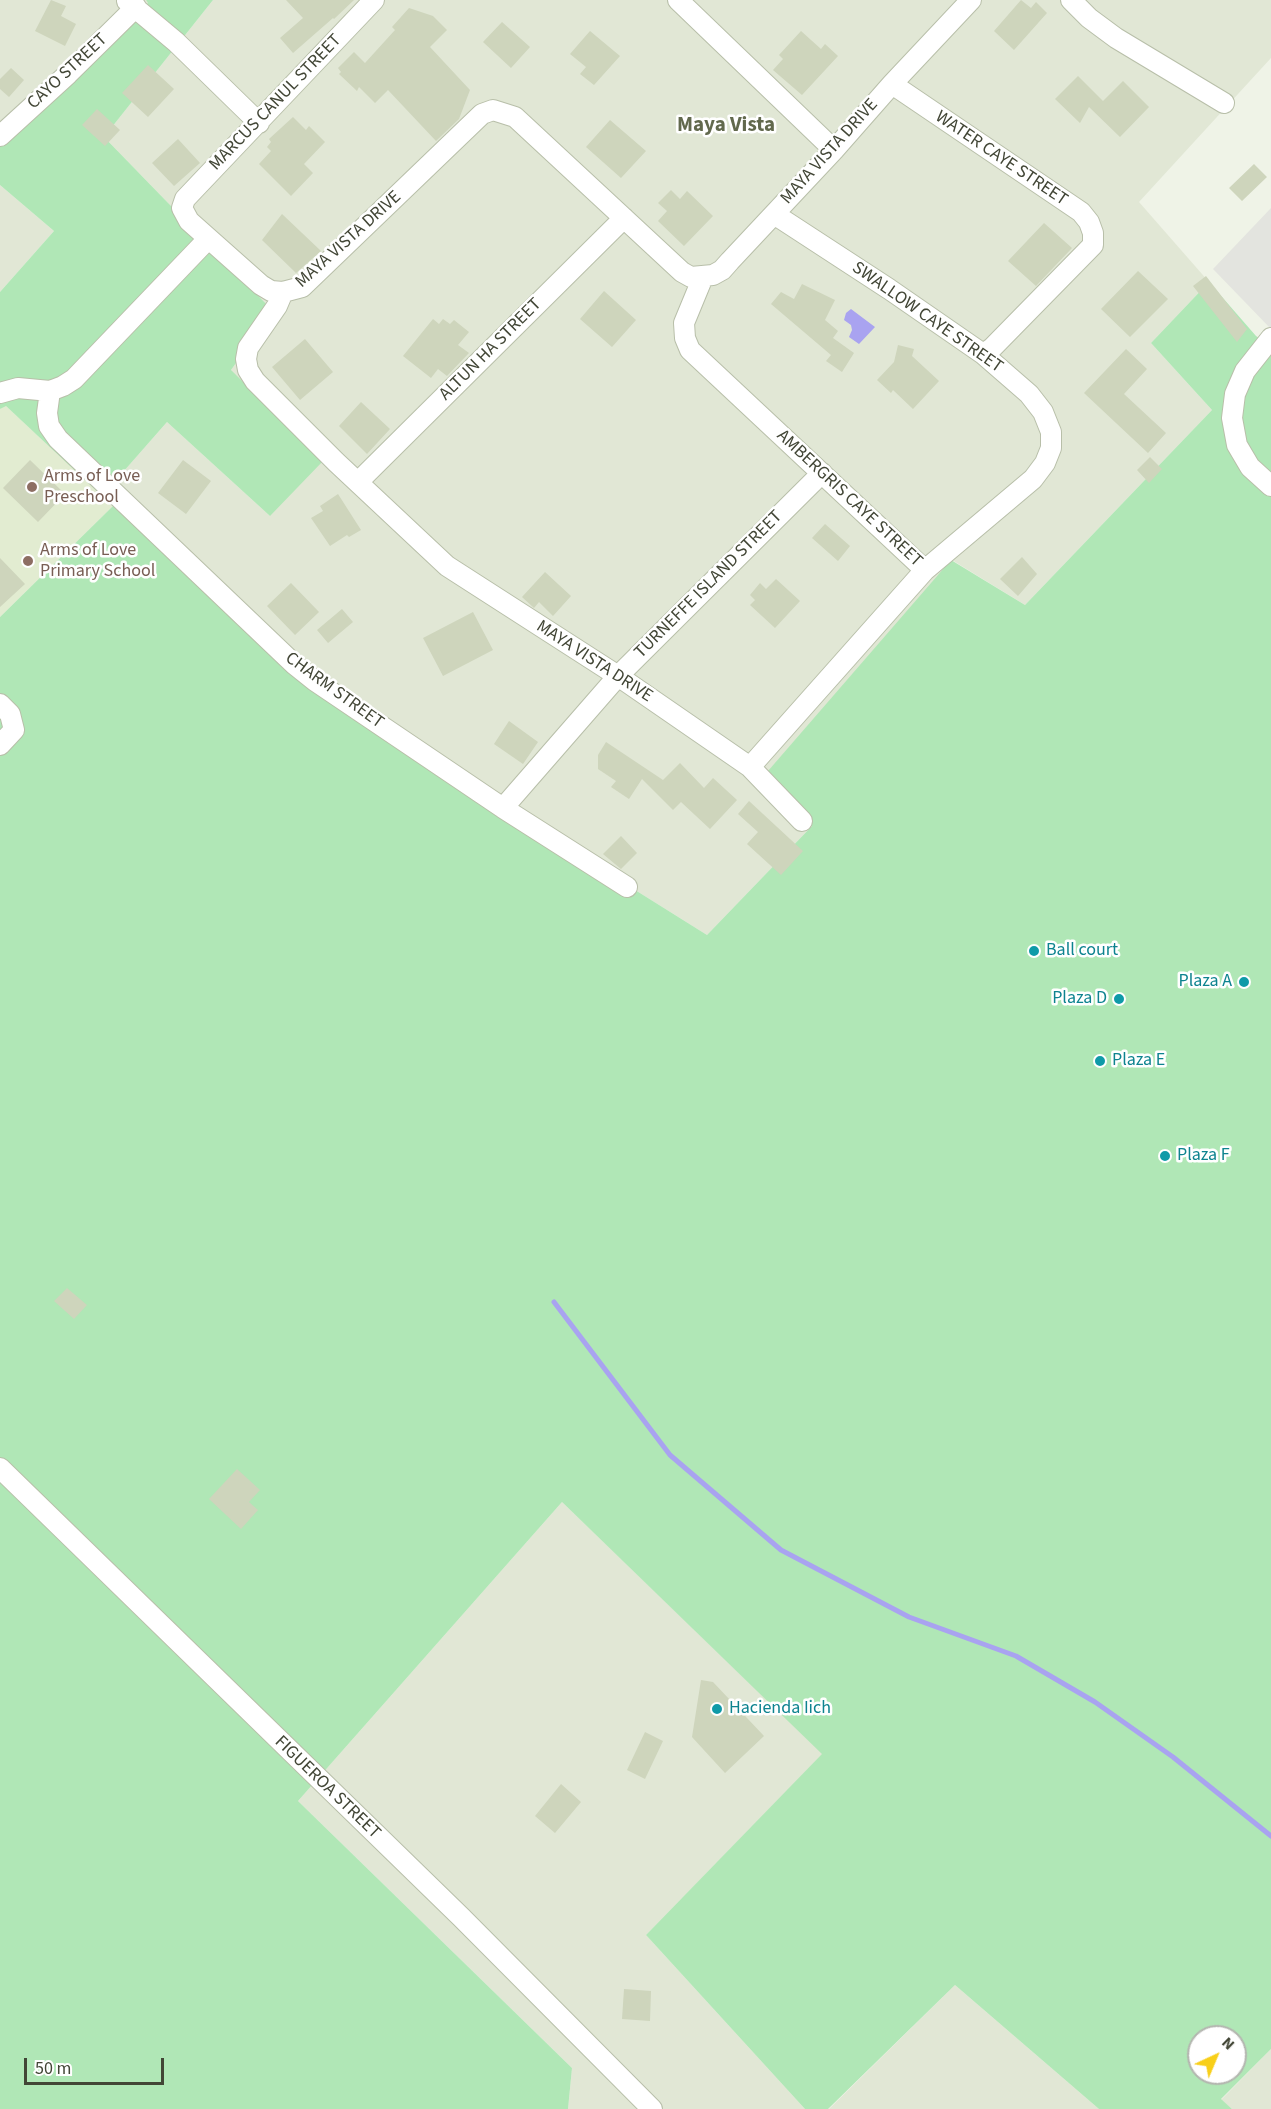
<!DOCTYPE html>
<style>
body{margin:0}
#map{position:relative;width:1271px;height:2109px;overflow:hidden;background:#eff3e7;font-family:"Source Sans 3",sans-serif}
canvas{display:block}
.north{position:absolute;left:1187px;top:2025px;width:60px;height:60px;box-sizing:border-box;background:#fff;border:2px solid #b3b5af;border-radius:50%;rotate:44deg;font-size:16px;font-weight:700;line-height:24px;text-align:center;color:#424636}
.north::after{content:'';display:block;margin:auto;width:21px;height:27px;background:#f8cf19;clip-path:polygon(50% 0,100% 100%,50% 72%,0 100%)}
.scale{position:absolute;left:24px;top:2058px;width:140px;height:27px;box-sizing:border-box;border:3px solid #424636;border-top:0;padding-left:8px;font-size:18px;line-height:21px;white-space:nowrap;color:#424636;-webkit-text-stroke:4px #fff;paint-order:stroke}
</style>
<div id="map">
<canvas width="1271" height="2109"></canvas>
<div class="north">N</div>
<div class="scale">50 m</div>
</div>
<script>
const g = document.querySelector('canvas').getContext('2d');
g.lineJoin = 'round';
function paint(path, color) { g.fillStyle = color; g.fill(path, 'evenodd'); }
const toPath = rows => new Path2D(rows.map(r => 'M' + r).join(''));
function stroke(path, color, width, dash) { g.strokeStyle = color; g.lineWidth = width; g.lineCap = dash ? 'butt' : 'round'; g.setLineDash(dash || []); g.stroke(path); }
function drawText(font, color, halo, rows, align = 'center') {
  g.font = font + ' "Source Sans 3",sans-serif'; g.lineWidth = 5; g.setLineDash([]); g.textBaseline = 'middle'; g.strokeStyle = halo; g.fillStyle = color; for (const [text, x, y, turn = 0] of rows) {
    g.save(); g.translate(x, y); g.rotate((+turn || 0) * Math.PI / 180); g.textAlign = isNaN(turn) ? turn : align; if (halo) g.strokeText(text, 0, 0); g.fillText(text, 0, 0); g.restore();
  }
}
const residential = toPath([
 [0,0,146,0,149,3,0,146],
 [213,0,1271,0,1271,58,1139,202,1209,282,1151,343,1212,410,1025,605,952,560,768,772,812,826,707,935,298,679,102,496,167,422,270,516,231,370,272,310,104,137],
 [0,185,54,231,0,292],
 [562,1502,823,1754,646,1935,805,2109,568,2109,572,2068,298,1801],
 [955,1985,1099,2109,829,2109],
 [1271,2049,1271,2109,1232,2109,1221,2100]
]);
const education = toPath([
 [5,405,113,506,0,617,0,409]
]);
const green = toPath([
 [146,0,213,0,104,137,273,311,231,370,323,461,270,516,167,422,102,496,6,406,0,409,0,292,54,231,0,185,0,146,148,3],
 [1209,282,1256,336,1271,346,1271,2049,1221,2099,1232,2109,1099,2109,955,1985,828,2109,805,2109,646,1935,822,1754,562,1502,298,1801,572,2068,568,2109,0,2109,0,617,113,506,298,679,707,935,812,826,768,771,951,560,1025,605,1212,410,1151,343],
 [1199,2037,1235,2037,1235,2073,1199,2073]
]);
const parking = toPath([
 [1271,208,1271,329,1213,269]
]);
const water = toPath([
 [851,309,875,327,859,344,849,337,852,330,851,325,844,320,846,313]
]);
const stream = toPath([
 [554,1302,670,1455,781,1550,909,1617,1016,1656,1095,1702,1173,1757,1271,1836]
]);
const building = toPath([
 [51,0,66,6,61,16,76,24,65,46,35,31],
 [286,0,354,0,334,19,333,18,293,53,280,38,303,18],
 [1021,0,1031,8,1036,2,1047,13,1014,50,994,31],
 [409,8,433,16,447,30,430,47,470,90,459,119,436,141,388,90,375,103,359,87,357,91,339,74,341,72,338,68,354,52,365,63,395,30,392,27],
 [502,22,530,47,511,68,483,42],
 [590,31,620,56,594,85,580,74,586,67,570,54],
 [801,31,821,49,825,44,838,56,802,95,773,70,783,59,779,55],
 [148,65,174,89,148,117,122,93],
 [11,68,24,80,9,97,0,89,0,79],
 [1078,76,1103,101,1123,81,1149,107,1120,137,1089,107,1080,123,1055,99],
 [97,109,120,130,105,146,82,125],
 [293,117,306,130,309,126,325,142,304,164,313,173,291,196,259,164,271,151,267,147,271,142,269,139],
 [610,120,646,151,621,178,586,147],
 [178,139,200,163,174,186,152,163],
 [1254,164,1267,177,1242,201,1229,188],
 [671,190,680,199,687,191,713,216,684,246,658,221,667,211,658,203],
 [282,214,321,251,296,273,262,240],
 [1044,223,1072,248,1036,286,1008,261],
 [1138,271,1168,299,1130,337,1101,309],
 [1206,276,1247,329,1237,342,1193,286],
 [802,284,835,300,825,320,838,331,833,338,854,353,842,372,826,361,831,355,771,304,781,292,794,299],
 [604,291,636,320,612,347,580,319],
 [433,319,439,324,443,319,450,324,454,320,469,332,458,345,469,353,447,376,438,369,431,378,403,356],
 [305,339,333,372,300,400,272,367],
 [898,345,914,349,912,356,939,381,913,409,893,390,891,393,877,380,894,362],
 [1126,349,1147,369,1124,394,1166,433,1148,453,1084,393],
 [361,402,390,429,367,454,339,426],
 [1150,457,1162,469,1149,483,1137,470],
 [30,460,65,494,38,522,3,488],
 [183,460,211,481,186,514,158,493],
 [338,494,361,530,349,537,347,535,330,546,311,518,323,511,320,506],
 [825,524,850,546,838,561,812,538],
 [1022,557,1037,574,1018,596,1000,579],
 [0,558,25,584,0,607],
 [545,572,571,596,553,616,539,602,534,608,522,597],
 [776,579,800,601,775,628,750,605,755,600,750,595,760,583,766,589],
 [291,583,319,612,295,635,267,606],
 [342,609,353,622,328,643,317,630],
 [473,612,493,650,443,676,423,638],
 [509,721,538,742,523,764,494,744],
 [606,742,663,780,680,763,704,788,713,778,737,800,710,829,681,802,673,810,642,779,629,799,611,787,616,781,598,769,598,755],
 [749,801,803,851,781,875,747,844,758,832,738,814],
 [621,836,637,853,621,869,603,854],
 [67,1288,87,1305,74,1319,54,1301],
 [237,1469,260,1490,249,1502,258,1510,241,1529,209,1499],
 [701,1680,713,1682,764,1736,725,1773,692,1737],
 [645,1732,663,1741,645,1779,627,1770],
 [561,1784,581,1802,555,1833,535,1816],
 [624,1989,651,1991,650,2021,622,2019]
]);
const minor = toPath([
 [374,0,185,199,182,208,189,221,261,285,271,291,283,292,302,287,482,114,493,110,515,117,682,272,691,277,713,275,722,270,730,261,834,150,892,84,971,0],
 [678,0,834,150],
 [1071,0,1089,18,1116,38,1224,103],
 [127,1,176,42,259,123],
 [892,84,1081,212,1089,222,1093,233,1093,245,992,348,983,354],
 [0,136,68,74,136,7],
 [774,214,889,289,983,354,1029,394,1043,412,1051,432,1051,448,1045,463,1033,479,925,570],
 [703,277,684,323,685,338,690,350,925,570,750,767],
 [283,292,277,306,248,348,246,359,248,370,255,381,336,462,447,566,618,676,750,767,802,821],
 [1271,338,1245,371,1235,394,1232,418,1237,445,1250,467,1271,486],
 [50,391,47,413,49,426,58,439,295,665,315,681,503,808,627,887],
 [0,393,18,388,50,391,63,386,74,379,208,239],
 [358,482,624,218],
 [0,704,10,714,14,730,0,745],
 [503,808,618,676,822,473],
 [0,1468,461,1917,652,2109]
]);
const markers = [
 [32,487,6,"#8d6e63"],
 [28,561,6,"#8d6e63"],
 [1034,951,6,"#0f9aa8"],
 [1244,982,6,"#0f9aa8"],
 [1119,999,6,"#0f9aa8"],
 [1100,1061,6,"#0f9aa8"],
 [1165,1156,6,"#0f9aa8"],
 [717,1709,6,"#0f9aa8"]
];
const streetNames = [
 ["CAYO STREET",68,72,-43],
 ["MARCUS CANUL STREET",276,103,-46],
 ["MAYA VISTA DRIVE",830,152,-48],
 ["WATER CAYE STREET",1001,159,34],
 ["MAYA VISTA DRIVE",349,240,-42],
 ["SWALLOW CAYE STREET",927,318,35],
 ["ALTUN HA STREET",491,350,-45],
 ["AMBERGRIS CAYE STREET",849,499,43],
 ["TURNEFFE ISLAND STREET",709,585,-45],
 ["MAYA VISTA DRIVE",594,662,33],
 ["CHARM STREET",334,691,36],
 ["FIGUEROA STREET",327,1788,44]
];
const educationNames = [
 ["Arms of Love",44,477],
 ["Preschool",44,498],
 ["Arms of Love",40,551],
 ["Primary School",40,572]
];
const cultureNames = [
 ["Ball court",1046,951],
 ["Plaza A",1232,982,"right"],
 ["Plaza D",1107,999,"right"],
 ["Plaza E",1112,1061],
 ["Plaza F",1177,1156],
 ["Hacienda Iich",729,1709]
];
const quarterNames = [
 ["Maya Vista",726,126]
];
paint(residential, '#e1e7d5');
paint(education, '#e2ecd1');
paint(green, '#b0e7b6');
paint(parking, '#e3e4df');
paint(water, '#a9a3f0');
stroke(stream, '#a9a3f0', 5);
paint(building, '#ced5bc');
stroke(minor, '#b8bfa9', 22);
stroke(minor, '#fff', 20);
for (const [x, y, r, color] of markers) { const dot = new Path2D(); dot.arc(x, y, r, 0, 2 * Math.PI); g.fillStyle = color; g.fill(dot); stroke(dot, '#fff', 2); }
drawText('18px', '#424636', '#fff', streetNames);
drawText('18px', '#785e54', '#fff', educationNames, 'left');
drawText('18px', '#0d838f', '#fff', cultureNames, 'left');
drawText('bold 21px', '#62694d', '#fff', quarterNames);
</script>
